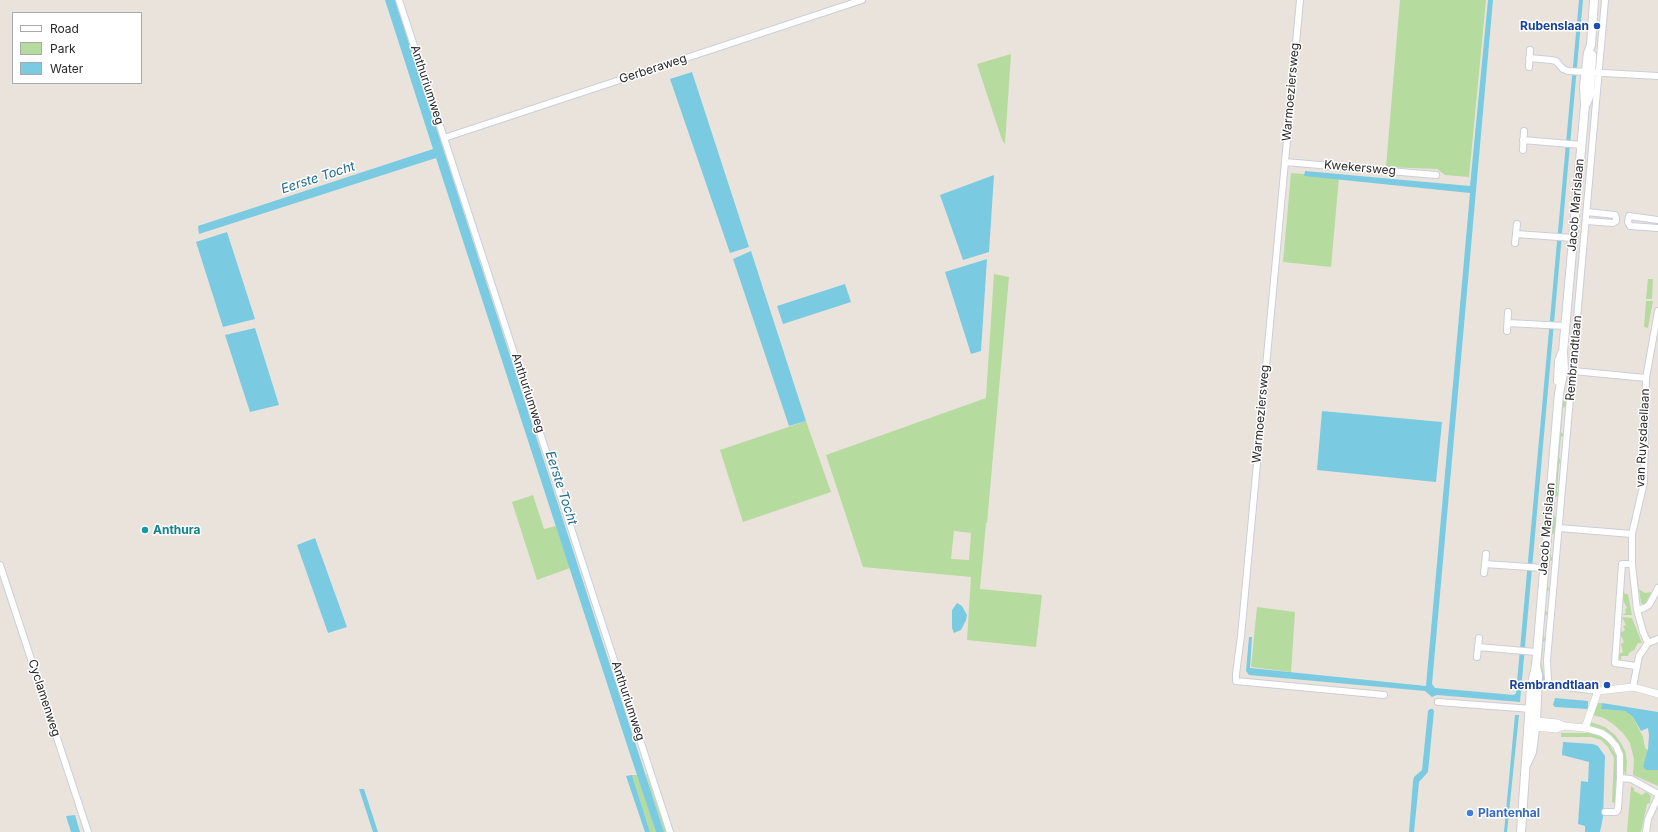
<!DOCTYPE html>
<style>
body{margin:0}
#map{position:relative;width:1658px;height:832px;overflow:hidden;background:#eae3dc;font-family:Inter,sans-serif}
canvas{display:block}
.legend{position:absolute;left:12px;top:12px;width:130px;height:72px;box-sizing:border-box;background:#fff;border:1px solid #a9a9a9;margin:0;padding:5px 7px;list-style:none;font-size:12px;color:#292929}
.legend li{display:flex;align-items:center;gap:8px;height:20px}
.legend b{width:20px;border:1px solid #a9a9a9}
</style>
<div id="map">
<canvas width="1658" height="832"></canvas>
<ul class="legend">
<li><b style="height:5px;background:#fff"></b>Road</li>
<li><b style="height:11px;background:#b6db9e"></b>Park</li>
<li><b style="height:11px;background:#7acbe1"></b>Water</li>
</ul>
</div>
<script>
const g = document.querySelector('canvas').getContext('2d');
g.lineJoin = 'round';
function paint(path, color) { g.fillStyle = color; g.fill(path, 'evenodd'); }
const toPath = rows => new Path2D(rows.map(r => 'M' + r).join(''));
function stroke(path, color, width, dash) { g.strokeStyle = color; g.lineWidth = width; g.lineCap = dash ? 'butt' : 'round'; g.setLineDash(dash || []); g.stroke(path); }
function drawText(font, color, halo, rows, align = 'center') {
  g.font = font + ' Inter,sans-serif'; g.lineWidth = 3; g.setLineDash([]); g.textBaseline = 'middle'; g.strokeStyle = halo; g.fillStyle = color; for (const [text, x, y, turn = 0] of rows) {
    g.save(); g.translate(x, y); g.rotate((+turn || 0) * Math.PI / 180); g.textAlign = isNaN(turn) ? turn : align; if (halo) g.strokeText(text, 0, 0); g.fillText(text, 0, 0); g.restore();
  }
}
const green = toPath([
 [1400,0,1486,0,1469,177,1445,175,1437,169,1386,167],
 [1011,54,1005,144,1002,140,977,64],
 [1291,173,1339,177,1331,267,1283,262],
 [994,274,1009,277,987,523,986,523,980,589,1042,595,1036,647,967,640,971,577,863,567,826,455,986,398],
 [954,531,971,533,969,560,951,559],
 [1648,279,1653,279,1652,299,1646,299],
 [1646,301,1653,301,1648,328,1644,327],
 [1563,393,1563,400,1567,403,1566,406,1563,408,1561,432,1564,435,1561,437,1559,457,1561,462,1559,464,1557,491,1560,494,1554,498,1554,516,1557,519,1555,532,1552,535,1550,554,1553,560,1550,561,1548,576,1546,576],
 [806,421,831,492,743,522,720,450],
 [533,495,544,529,556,526,570,568,537,580,512,502],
 [1546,579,1548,579,1548,587,1550,589,1547,591,1545,610,1548,613,1545,616,1543,635,1546,640,1543,642,1542,660,1540,660],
 [1639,589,1645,593,1652,592,1644,605,1641,603],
 [1623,590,1625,594,1628,594,1632,615,1622,615,1626,613,1625,609,1627,608,1623,600],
 [1257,607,1295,612,1291,672,1251,667],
 [1622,617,1632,618,1642,643,1638,643,1634,650,1629,653,1628,656,1621,656,1621,662,1618,661,1618,651,1619,654,1623,652,1621,644,1624,642,1620,634,1620,628,1622,632,1625,630,1623,626,1626,625],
 [1541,661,1546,686,1540,688,1540,662],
 [1598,703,1602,703,1601,709,1625,711,1633,717,1643,737,1645,748,1648,750,1643,766,1647,770,1658,770,1658,786,1633,775,1634,759,1630,743,1623,733,1613,724,1604,718,1593,715],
 [1591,722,1605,727,1615,735,1621,743,1625,751,1627,761,1626,776,1624,771,1624,759,1622,751,1616,740,1604,731,1590,727],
 [1561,733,1591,733,1600,736,1608,742,1617,757,1615,803,1612,802,1614,758,1608,747,1601,740,1591,737,1561,737],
 [632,775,638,775,656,832,650,832],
 [646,775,647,775,666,832,664,832],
 [1631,786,1634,788,1634,791,1642,795,1646,792,1651,796,1650,803,1647,804,1641,832,1627,832]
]);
const water = toPath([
 [385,0,395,0,664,832,656,832,629,751,436,158,199,234,198,226,433,149],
 [1488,0,1493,0,1432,684,1435,688,1514,695,1516,693,1579,0,1583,0,1520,702,1437,695,1432,697,1425,691,1249,675,1246,671,1249,637,1252,637,1250,668,1426,686,1470,193,1304,176,1305,171,1470,186],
 [692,72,749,247,730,253,670,79],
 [994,175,989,252,963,260,940,195],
 [227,232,255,319,223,327,196,242],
 [751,251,806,421,789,426,733,259],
 [987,259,981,351,971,354,945,272],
 [845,284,851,302,783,324,777,306],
 [255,328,279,405,250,412,225,335],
 [1322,411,1442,422,1436,482,1317,470],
 [315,538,347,627,328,633,297,545],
 [957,603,962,606,967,615,966,620,961,630,954,633,952,628,952,610],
 [1555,698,1588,701,1588,708,1587,709,1555,707,1553,705],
 [1602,703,1658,712,1658,770,1646,770,1643,766,1648,749,1649,735,1648,728,1641,731,1633,717,1625,711,1601,709],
 [1430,709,1433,709,1434,711,1428,772,1419,782,1414,832,1409,832,1413,781,1414,777,1422,770,1428,711],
 [1515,715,1519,715,1507,832,1504,832],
 [1563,742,1593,744,1598,746,1605,756,1603,817,1600,832,1585,832,1585,826,1578,824,1581,781,1588,782,1589,762,1562,755],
 [632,775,650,832,645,832,626,776],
 [359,789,364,789,378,832,373,832],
 [75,815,80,832,71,832,66,816]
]);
const minor = toPath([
 [399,0,670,832],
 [1300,0,1241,636,1236,674,1236,681,1384,695],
 [1529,58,1551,60,1556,61,1563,69,1568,71,1658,76],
 [1529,67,1530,50],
 [444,138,862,0],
 [1523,140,1581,145],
 [1523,150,1524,131],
 [1285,162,1436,175],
 [1658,220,1629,216,1628,222,1630,226,1658,228],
 [1587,221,1613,223,1616,221,1616,218,1615,215,1587,212],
 [1516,234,1573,238],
 [1515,243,1517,224],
 [1508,323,1565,326],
 [1507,331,1508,312],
 [1573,371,1646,378],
 [1559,528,1632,534],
 [1485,564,1543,568],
 [1632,564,1622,564,1615,663,1636,666],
 [0,565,88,832],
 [1484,573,1486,554],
 [1637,610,1644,608,1649,605,1658,588],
 [1648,643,1658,639],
 [1478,647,1536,652],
 [1477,657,1479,638],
 [1633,687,1639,656,1648,643,1643,632,1637,610,1632,564,1632,534,1644,482,1646,378,1658,311],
 [1598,691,1550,685,1548,680,1547,660,1605,0],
 [1438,702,1532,709],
 [1585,728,1602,733,1609,738,1616,746,1620,755,1620,778,1618,809,1616,812,1605,812],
 [1620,778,1631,779,1658,794],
 [1646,832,1648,819,1658,797]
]);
const tertiary = toPath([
 [1531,722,1536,721,1557,723,1564,726,1585,728,1598,691,1633,687,1658,694],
 [1532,726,1535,727,1556,729,1564,726]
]);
const secondary = toPath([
 [1586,104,1590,95,1592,55],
 [1558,381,1559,361,1562,353],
 [1527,763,1532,752,1536,721,1538,675,1536,666],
 [1521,832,1531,688,1536,666,1559,393,1564,369,1563,352,1585,105,1584,86,1588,53,1591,45,1594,0]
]);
const markers = [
 [1597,26,4,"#1a4fb4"],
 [145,530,4,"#0f9aa8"],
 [1607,685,4,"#1a4fb4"],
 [1470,813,4,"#3f7fe0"]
];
const transitNames = [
 ["Rubenslaan",1589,26],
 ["Rembrandtlaan",1599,685]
];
const streetNames = [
 ["Gerberaweg",653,69,-18],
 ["Anthuriumweg",427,85,72],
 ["Warmoeziersweg",1291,92,-85],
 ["Kwekersweg",1360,168,5],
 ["Jacob Marislaan",1576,205,-85],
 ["Rembrandtlaan",1574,358,-85],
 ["Anthuriumweg",528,393,72],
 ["Warmoeziersweg",1261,414,-85],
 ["van Ruysdaellaan",1643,438,-87],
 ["Jacob Marislaan",1547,529,-85],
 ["Cyclamenweg",44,698,72],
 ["Anthuriumweg",628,701,72]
];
const cultureNames = [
 ["Anthura",153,530]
];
const shopNames = [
 ["Plantenhal",1478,813]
];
const waterNames = [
 ["Eerste Tocht",318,178,-18],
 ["Eerste Tocht",561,488,72]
];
paint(green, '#b6db9e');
paint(water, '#7acbe1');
stroke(minor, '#cbced9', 8);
stroke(tertiary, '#cbced9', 8);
stroke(secondary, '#cbced9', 10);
stroke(minor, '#fff', 6);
stroke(tertiary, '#fff', 7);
stroke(secondary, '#fff', 8);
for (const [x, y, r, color] of markers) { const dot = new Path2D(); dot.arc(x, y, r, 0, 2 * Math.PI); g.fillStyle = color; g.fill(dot); stroke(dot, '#fff', 1.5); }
drawText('bold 12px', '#164399', '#fff', transitNames, 'right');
drawText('12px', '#292929', '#fff', streetNames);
drawText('bold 12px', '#0d838f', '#fff', cultureNames, 'left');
drawText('bold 12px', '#366cbe', '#fff', shopNames, 'left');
drawText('italic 13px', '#1b6a8b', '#fff', waterNames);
</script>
